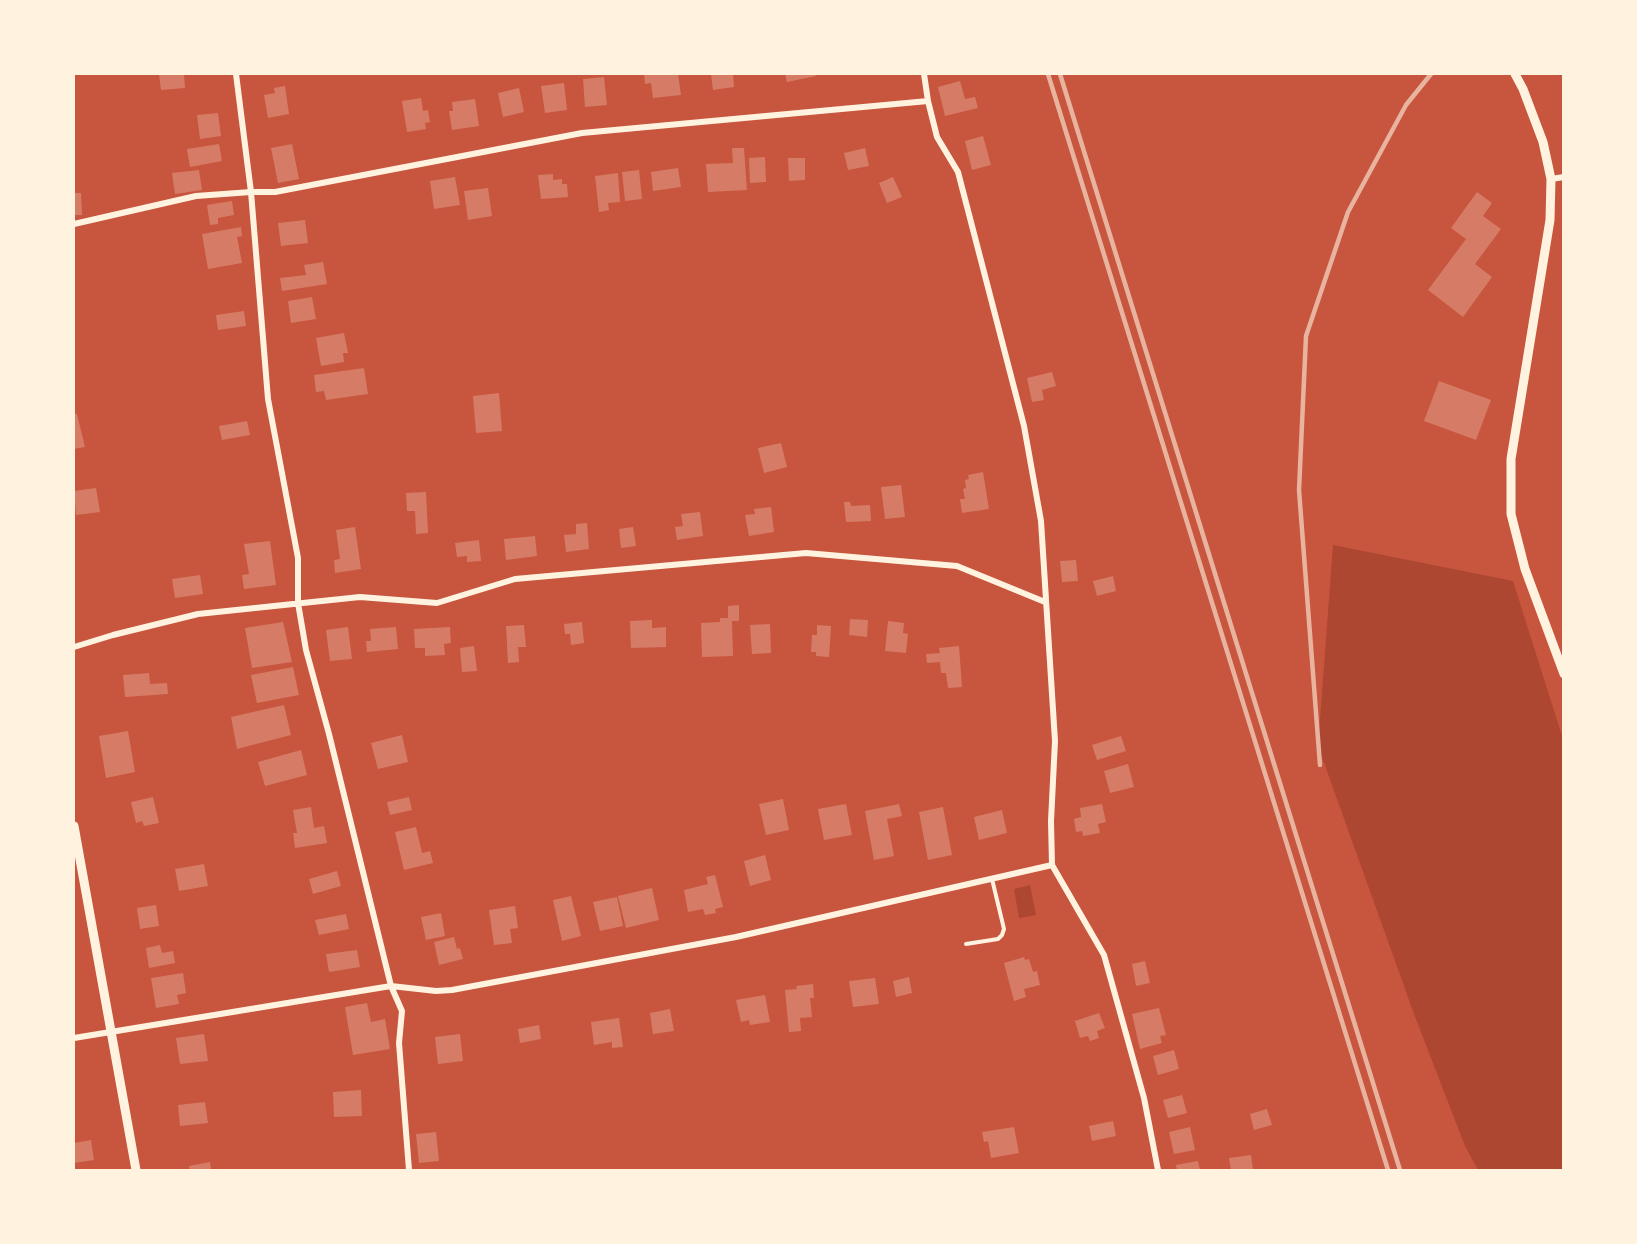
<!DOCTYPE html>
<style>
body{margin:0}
#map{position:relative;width:1637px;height:1244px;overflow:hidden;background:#c8553d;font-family:"Fira Sans",sans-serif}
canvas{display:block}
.frame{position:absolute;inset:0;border:75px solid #fff3e0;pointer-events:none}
</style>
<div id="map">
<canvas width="1637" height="1244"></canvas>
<div class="frame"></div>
</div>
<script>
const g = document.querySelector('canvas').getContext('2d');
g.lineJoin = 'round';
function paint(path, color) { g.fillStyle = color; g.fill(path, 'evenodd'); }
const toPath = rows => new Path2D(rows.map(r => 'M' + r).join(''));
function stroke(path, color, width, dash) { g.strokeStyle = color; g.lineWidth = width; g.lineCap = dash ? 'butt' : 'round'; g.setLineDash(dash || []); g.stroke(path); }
const green = toPath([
 [1333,545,1513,581,1563,739,1563,1170,1478,1170,1465,1146,1414,1014,1318,746],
 [1030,885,1036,915,1019,918,1014,889]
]);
const building = toPath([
 [159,74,184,74,185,88,161,90],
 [644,74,678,74,681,95,653,98,651,83,645,84],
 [711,74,733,74,734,87,713,90],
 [785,74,815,74,816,76,787,82],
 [604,77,607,105,585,107,583,79],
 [960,81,965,99,975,97,978,108,945,116,938,87],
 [564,83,567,110,545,113,541,86],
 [285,86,289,114,268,118,264,95,275,93,274,88],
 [519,88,524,112,503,117,498,93],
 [421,98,423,111,428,110,430,122,425,123,426,129,407,132,402,101],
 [475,99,479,126,452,130,449,111,453,111,452,102],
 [218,113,221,136,200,139,197,115],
 [983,136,991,165,972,170,965,141],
 [219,144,222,161,190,167,187,149],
 [292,144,299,179,278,183,271,148],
 [732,148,744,148,747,190,708,192,706,164,733,163],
 [865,148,869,166,848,170,844,153],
 [765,157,766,182,750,183,749,158],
 [788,158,805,158,805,180,789,181],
 [678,168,681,187,653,191,651,172],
 [199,170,202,190,175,194,172,173],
 [639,170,642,199,625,201,622,172],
 [618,173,620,202,608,203,609,210,599,212,595,176],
 [553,174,553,180,562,179,562,184,567,184,568,197,541,199,538,175],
 [455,177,460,205,434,209,430,181],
 [893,177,902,197,887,203,879,183],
 [488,188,492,216,468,220,464,191],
 [1477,192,1492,203,1483,216,1501,229,1475,264,1492,277,1463,317,1428,290,1466,239,1451,228],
 [74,193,81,193,82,215,74,215],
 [232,201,234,215,218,218,218,224,210,225,207,205],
 [305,220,308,243,281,246,278,223],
 [241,227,242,236,237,237,242,263,208,269,202,234],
 [323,262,327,284,282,291,280,278,306,275,304,265],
 [312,297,316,319,291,323,288,301],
 [244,311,246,326,218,330,216,315],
 [344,333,348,353,343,353,344,362,321,366,316,338],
 [364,368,368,394,326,400,324,391,316,392,314,375],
 [1052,372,1056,386,1042,390,1044,400,1032,402,1027,378],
 [1439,381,1491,400,1476,440,1424,421],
 [499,393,502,431,476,433,473,396],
 [74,414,77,414,85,447,74,449],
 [247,421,250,435,222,440,219,426],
 [781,443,787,467,764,473,758,448],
 [983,472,989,509,962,513,960,499,965,499,963,489,966,488,965,480,969,479,968,475],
 [901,485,905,517,885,519,881,487],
 [96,488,100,512,76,515,74,491],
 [426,492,428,533,416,534,415,511,407,511,406,493],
 [844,502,850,502,851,506,870,505,871,521,846,522],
 [771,507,774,532,749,536,745,515,755,514,754,509],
 [700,512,703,536,677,540,675,527,683,526,681,514],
 [587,523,589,549,566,552,564,535,576,534,576,524],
 [355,527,361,569,335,573,334,560,340,559,336,530],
 [633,527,636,546,621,548,619,529],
 [535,536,537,556,506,560,504,539],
 [479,540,481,561,467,562,467,556,457,557,455,543],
 [270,541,276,585,244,589,242,575,249,574,244,544],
 [1076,560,1078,581,1062,582,1060,561],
 [200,575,203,594,175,598,172,579],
 [1113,576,1116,591,1097,596,1093,581],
 [739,605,739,621,732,621,733,656,702,657,701,623,720,622,720,618,728,618,728,606],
 [850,619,868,620,867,637,849,635],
 [652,620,652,628,666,627,666,647,631,648,630,621],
 [888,621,904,623,903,633,908,634,906,653,885,651],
 [283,622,292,662,252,668,245,628],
 [582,622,584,643,571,645,570,634,565,634,564,624],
 [770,624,771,653,752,654,750,625],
 [524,625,526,647,518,647,519,662,508,663,506,626],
 [817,625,831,626,829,657,816,656,816,652,811,652,812,635,817,635],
 [348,627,352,659,330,661,326,630],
 [396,627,398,649,367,652,366,641,371,641,370,629],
 [450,627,451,643,444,644,445,655,425,656,425,648,415,648,414,629],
 [474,646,477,671,462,672,460,648],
 [959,646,962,687,948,688,946,673,941,673,940,662,927,663,926,654,940,653,939,648],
 [293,667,299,695,257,703,251,675],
 [149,673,150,684,167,683,168,694,125,697,123,675],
 [284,705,291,735,237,749,231,717],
 [128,731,135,772,106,778,99,736],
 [402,735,408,762,378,769,371,743],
 [1121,736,1126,751,1097,760,1092,745],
 [301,750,307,775,265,786,258,762],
 [1128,764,1134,787,1110,793,1104,771],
 [153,797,159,823,144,826,142,821,136,823,131,802],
 [409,797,412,810,390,815,387,802],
 [783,799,789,830,766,835,759,804],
 [846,804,852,835,824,840,818,809],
 [899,804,902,816,887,819,894,856,874,860,865,811],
 [1102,804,1106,822,1098,824,1100,833,1083,836,1082,831,1076,832,1074,819,1081,817,1080,808],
 [311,807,314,828,324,826,327,843,295,848,293,833,297,833,293,810],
 [943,807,952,855,928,860,919,812],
 [1002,810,1007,833,979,840,974,817],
 [416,827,422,853,430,851,433,863,404,870,395,832],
 [765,855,771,880,750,886,744,861],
 [204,864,208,886,179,891,175,869],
 [337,871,341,886,313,894,309,879],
 [715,875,723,907,715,909,716,913,705,915,703,909,688,912,684,890,708,884,706,877],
 [652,888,659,920,626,928,618,896],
 [571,896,581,936,562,941,553,900],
 [617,897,623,926,600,931,593,902],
 [156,905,159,926,140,929,137,908],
 [515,906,518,928,510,929,512,943,494,945,489,910],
 [441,913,445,936,426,940,421,917],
 [346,914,349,929,319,935,315,920],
 [454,937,457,949,460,948,463,959,439,965,434,942],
 [160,945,162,953,173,951,175,963,149,968,146,948],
 [357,950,360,967,329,972,326,954],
 [1024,957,1025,960,1029,959,1033,972,1037,971,1040,985,1024,989,1026,997,1014,1001,1004,963],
 [1145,961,1150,983,1136,986,1132,964],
 [183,973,186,993,177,995,179,1004,156,1008,151,978],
 [909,977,912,993,896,997,893,981],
 [875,978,879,1004,853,1007,849,981],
 [813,984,814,998,810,998,812,1017,800,1018,801,1031,789,1032,785,990,797,989,796,986],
 [765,995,770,1022,750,1025,749,1020,741,1022,736,1000],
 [367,1003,371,1022,385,1019,390,1049,353,1055,345,1007],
 [1159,1008,1166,1035,1160,1036,1162,1043,1140,1049,1132,1014],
 [670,1009,674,1031,653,1034,650,1013],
 [1099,1013,1105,1028,1097,1031,1099,1038,1090,1041,1088,1036,1080,1038,1075,1021],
 [619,1018,623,1047,612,1048,612,1042,594,1045,591,1022],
 [539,1025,541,1039,520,1043,518,1029],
 [204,1034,208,1061,180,1064,176,1038],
 [460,1034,463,1061,438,1064,435,1037],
 [1174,1050,1179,1069,1158,1075,1153,1056],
 [361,1090,362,1116,334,1117,333,1092],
 [1182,1095,1187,1113,1168,1118,1163,1100],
 [205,1102,208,1123,180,1126,178,1105],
 [1267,1109,1272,1125,1254,1130,1250,1114],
 [1113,1121,1116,1136,1092,1141,1089,1126],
 [1014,1127,1019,1153,991,1158,988,1141,984,1142,982,1132],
 [1190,1127,1195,1150,1174,1154,1169,1132],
 [436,1132,439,1161,419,1163,416,1134],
 [91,1140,94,1160,74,1163,74,1143],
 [1251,1155,1253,1170,1231,1170,1229,1158],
 [1198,1161,1200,1170,1177,1170,1176,1165],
 [210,1162,211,1170,190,1170,189,1166]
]);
const service = toPath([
 [966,944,998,939,1002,935,1004,929,992,879]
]);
const minor = toPath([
 [236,74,251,192,268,399,298,558,298,603,306,650,329,734,391,986,402,1011,399,1043,409,1170],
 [924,74,928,101,937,137,958,172,1024,426,1041,521,1055,741,1051,821,1052,865,1104,955,1144,1098,1158,1170],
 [1551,179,1564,177],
 [74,224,196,196,251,192,275,192,582,133,928,101],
 [74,647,113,635,198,614,360,597,437,603,515,579,806,553,957,566,1045,602],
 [74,1038,391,986,436,991,452,990,736,937,1052,865]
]);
const tertiary = toPath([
 [1515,74,1523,89,1543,142,1551,179,1550,220,1511,459,1511,514,1525,569,1564,674],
 [74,826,136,1170]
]);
const rail = toPath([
 [1048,74,1388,1170],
 [1060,74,1400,1170],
 [1320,765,1299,490,1306,336,1348,212,1406,105,1431,74]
]);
paint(green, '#ae4732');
paint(building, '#d67c66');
stroke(service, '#fff3e0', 4);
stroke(minor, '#fff3e0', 6);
stroke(tertiary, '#fff3e0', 9);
stroke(rail, '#e9b49f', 4.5);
</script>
